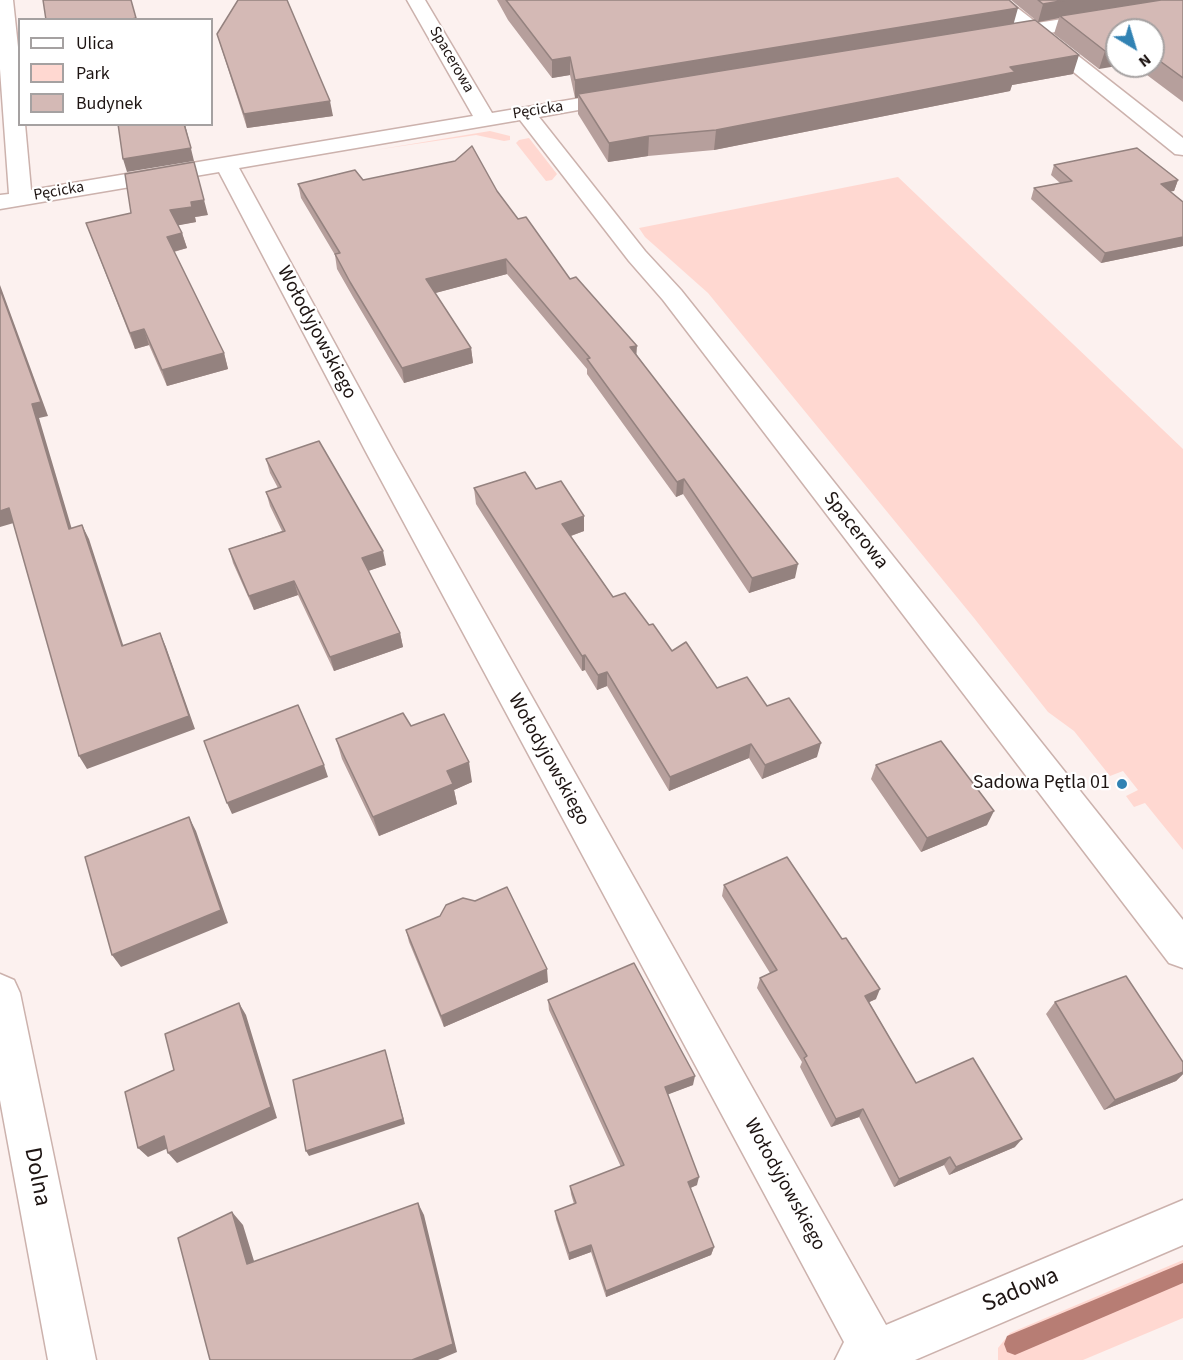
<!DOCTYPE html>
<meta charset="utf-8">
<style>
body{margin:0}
#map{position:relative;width:1183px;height:1360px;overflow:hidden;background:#fcf1ef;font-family:"Source Sans 3",sans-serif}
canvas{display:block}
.legend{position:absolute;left:18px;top:18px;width:195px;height:108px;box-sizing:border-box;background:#fff;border:2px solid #a5a1a1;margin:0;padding:8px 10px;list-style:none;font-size:18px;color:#1e1513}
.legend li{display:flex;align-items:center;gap:12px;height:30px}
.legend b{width:30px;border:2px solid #a5a1a1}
.north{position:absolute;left:1105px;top:18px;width:60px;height:60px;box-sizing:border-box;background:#fff;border:2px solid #a5a1a1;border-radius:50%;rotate:142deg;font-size:16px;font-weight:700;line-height:24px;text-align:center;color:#1e1513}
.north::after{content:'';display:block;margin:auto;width:21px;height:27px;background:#3182b3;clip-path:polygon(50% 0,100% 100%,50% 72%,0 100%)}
</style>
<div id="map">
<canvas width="1183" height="1360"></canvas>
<ul class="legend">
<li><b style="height:8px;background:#fff"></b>Ulica</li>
<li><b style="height:16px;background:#ffd8d1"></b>Park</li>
<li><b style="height:16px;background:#d4b9b5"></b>Budynek</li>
</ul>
<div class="north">N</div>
</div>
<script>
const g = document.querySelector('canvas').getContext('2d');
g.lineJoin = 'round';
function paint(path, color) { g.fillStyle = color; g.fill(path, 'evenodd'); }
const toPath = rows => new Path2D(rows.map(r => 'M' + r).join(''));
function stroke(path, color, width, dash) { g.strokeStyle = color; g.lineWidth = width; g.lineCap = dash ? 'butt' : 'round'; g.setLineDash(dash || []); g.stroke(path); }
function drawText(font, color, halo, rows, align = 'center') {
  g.font = font + ' "Source Sans 3",sans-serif'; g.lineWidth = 4.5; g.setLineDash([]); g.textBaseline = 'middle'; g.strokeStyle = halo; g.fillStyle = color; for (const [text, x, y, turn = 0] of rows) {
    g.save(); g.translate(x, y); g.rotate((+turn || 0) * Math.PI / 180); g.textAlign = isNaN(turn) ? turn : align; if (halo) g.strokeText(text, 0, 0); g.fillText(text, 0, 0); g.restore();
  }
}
const green = toPath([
 [490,131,510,136,510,140,504,141,476,135,375,150],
 [529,138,557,174,552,180,546,181,516,143,519,140],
 [898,177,1183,449,1183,850,1145,803,1134,807,1126,796,1138,790,1123,771,1110,776,1074,731,1048,712,974,618,708,293,645,237,639,228],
 [1183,1260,1183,1318,1083,1360,998,1360,998,1348,1010,1333]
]);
const stream = toPath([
 [1183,1263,1183,1283,1015,1355,1007,1352,1004,1344,1007,1336,1183,1263]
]);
const street = toPath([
 [0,0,13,0,20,66,20,124,25,124,31,190,473,116,407,0,425,0,492,113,622,91,629,93,632,97,629,101,539,117,645,251,681,290,1183,920,1183,968,1169,963,663,300,629,261,520,120,239,168,394,452,886,1325,1183,1200,1183,1245,915,1360,835,1360,844,1342,366,452,219,172,0,209,0,195,9,194,0,69,0,0],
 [987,0,1007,0,1037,23,1183,0,1183,11,1049,33,1183,138,1183,155,1175,154,1029,36,1001,41,994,39,991,35,994,31,1018,27,987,0],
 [0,974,14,980,20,993,96,1360,48,1360,0,1100,0,974]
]);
const wall = toPath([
 [497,0,1009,0,1014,23,1073,74,1012,85,1010,91,714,150,648,156,608,162,578,114,578,98,575,98,570,75,552,78,508,20],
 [1011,0,1183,0,1183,102,1135,66,1153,66,1153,30,1099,69,1054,34,1059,18,1038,22],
 [217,34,333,116,247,128,221,47],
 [1054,165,1178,180,1174,191,1170,191,1183,202,1183,246,1101,263,1031,199,1034,188,1060,183,1051,175],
 [363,180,497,191,518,219,637,355,795,578,749,593,683,494,676,497,587,374,587,369,507,274,435,293,471,348,473,363,404,383,353,297,337,269,335,255,301,198,298,184],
 [208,215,195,217,196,222,178,225,182,233,187,248,174,252,224,353,228,369,167,386,149,345,135,349,86,223],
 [266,459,386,565,368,571,400,633,403,647,334,671,298,595,254,610,233,563,229,549,282,531,270,506,266,492,278,488,270,473],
 [474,488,536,489,584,531,571,536,613,597,649,625,672,651,717,688,767,706,817,757,762,779,749,758,669,791,607,686,597,690,585,670,582,671,476,504],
 [411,726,472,782,454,790,457,804,379,836,342,759,336,739],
 [876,765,987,825,921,852,871,779],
 [724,885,876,999,869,1002,916,1083,1015,1147,949,1175,944,1165,894,1187,859,1117,831,1127,800,1067,802,1062,757,988,760,978,770,973,722,896],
 [440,916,548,982,444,1027,409,942,406,930],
 [548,1000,693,1085,668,1094,697,1185,690,1188,714,1247,711,1255,606,1297,591,1252,569,1260,556,1219,555,1211,574,1204,571,1194,570,1186,621,1167,549,1010],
 [1055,1002,1183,1062,1183,1074,1176,1081,1104,1110,1046,1014]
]);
const shadedWall = toPath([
 [1066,0,1174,0,1060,16,1059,18,1038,22,1043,4],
 [1018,8,1013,26,578,94,578,98,575,98,575,80],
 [1117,49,1117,66,1099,69,1105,51],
 [1079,55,1073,74,1012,85,1010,91,714,150,716,130,1010,67],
 [570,57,570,75,552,78,552,60],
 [330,101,333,116,247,128,244,114],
 [185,124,194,161,127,172,123,159],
 [649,136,648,156,608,162,609,143],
 [194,162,208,215,195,217,196,222,175,226,170,210,191,202],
 [1178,180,1174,191,1157,194,1161,184],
 [182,233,187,248,172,252,167,237],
 [1183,237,1183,246,1101,263,1105,253],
 [506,259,507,274,428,295,426,279],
 [0,285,48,416,39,418,76,543,69,529,32,404,0,289],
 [144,329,149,345,135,349,130,333],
 [637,346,636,361,630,347],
 [471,348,473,363,404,383,402,368],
 [224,353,228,369,167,386,162,370],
 [684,479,683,494,676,497,677,482],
 [9,508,17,522,0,527,0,511],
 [584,516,584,531,562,539,562,524],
 [82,525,89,539,128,660,122,646],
 [383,551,386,565,365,572,362,558],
 [798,564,795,578,749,593,752,578],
 [294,581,298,595,254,610,249,596],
 [160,633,166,647,195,729,87,769,79,756],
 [400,633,403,647,334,671,330,657],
 [585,655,585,670,582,671,582,656],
 [607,672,607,686,597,690,598,675],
 [821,743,817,757,762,779,765,765],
 [751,744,749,758,669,791,670,777],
 [469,762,472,782,454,790,457,804,379,836,373,817,447,771],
 [324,765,328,777,232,814,227,803],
 [994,811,987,825,921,852,927,838],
 [189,817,196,831,228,923,121,967,112,955],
 [547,969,548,982,444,1027,441,1016],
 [880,989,876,999,861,1006,865,996],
 [239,1003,246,1015,277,1118,177,1163,168,1153],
 [385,1050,405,1124,309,1156,306,1151],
 [1183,1072,1183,1074,1176,1081,1104,1110,1115,1100],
 [695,1076,693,1085,664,1096,665,1087],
 [863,1109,859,1117,831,1127,836,1119],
 [164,1136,173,1146,148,1157,138,1148],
 [1022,1139,1015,1147,949,1175,956,1167],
 [950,1157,944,1165,894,1187,899,1179],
 [699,1177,697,1185,686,1190,688,1182],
 [418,1203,424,1215,457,1352,438,1360,412,1360],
 [232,1212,243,1225,258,1274,247,1264],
 [591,1245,591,1252,569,1260,569,1253],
 [714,1247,711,1255,606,1297,606,1291]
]);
const building = toPath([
 [43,0,131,0,136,18,128,20,46,20,43,0],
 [238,0,287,0,330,101,244,114,217,34,238,0],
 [506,0,1009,0,1018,8,575,80,570,57,552,60,506,0],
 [1038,0,1066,0,1043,4,1038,0],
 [1161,0,1183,0,1183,78,1153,56,1153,30,1117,30,1117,49,1105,51,1060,16,1161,0],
 [1035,20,1079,55,1010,67,1015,72,716,130,649,136,609,143,578,94,1035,20],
 [118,124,184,124,191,148,123,159,118,124],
 [472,146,497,191,518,219,526,217,570,279,576,277,637,346,630,347,798,564,752,578,684,479,677,482,587,359,590,358,506,259,426,279,471,348,402,368,350,282,335,254,340,253,298,184,355,170,363,180,455,161,472,146],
 [1137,148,1178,180,1161,184,1183,202,1183,237,1105,253,1034,188,1072,181,1054,165,1137,148],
 [194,162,204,200,191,202,192,207,170,210,182,233,167,237,224,353,162,370,144,329,130,333,86,223,131,213,125,174,194,162],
 [0,289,41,402,32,404,69,529,82,525,122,646,160,633,189,716,79,756,9,508,0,511,0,289],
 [319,441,383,551,362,558,400,633,330,657,294,581,249,596,229,549,285,531,266,492,281,487,266,459,319,441],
 [525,472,536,489,561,481,584,516,562,524,613,597,625,593,649,625,653,624,672,651,686,642,717,688,747,677,767,706,789,698,821,743,765,765,751,744,670,777,607,672,598,675,585,655,582,656,474,488,525,472],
 [298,705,324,765,227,803,204,741,298,705],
 [403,713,411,726,444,714,469,762,447,771,453,784,373,817,336,739,403,713],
 [941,741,994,811,927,838,876,765,941,741],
 [189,817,221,910,112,955,85,857,189,817],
 [787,857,842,939,846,938,880,989,865,996,916,1083,973,1058,1022,1139,956,1167,950,1157,899,1179,863,1109,836,1119,804,1058,807,1056,760,978,777,970,724,885,787,857],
 [507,887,547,969,441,1016,406,930,440,916,446,905,463,898,475,901,507,887],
 [634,963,695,1076,665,1087,699,1177,688,1182,714,1247,606,1291,591,1245,569,1253,555,1211,576,1203,570,1186,624,1165,548,1000,634,963],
 [1126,976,1183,1062,1183,1072,1115,1100,1055,1002,1126,976],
 [239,1003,271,1107,168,1153,164,1136,138,1148,125,1092,174,1070,165,1034,239,1003],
 [385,1050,403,1119,306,1151,293,1080,385,1050],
 [418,1203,453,1344,412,1360,210,1360,178,1238,232,1212,247,1264,418,1203]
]);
const markers = [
 [1122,784,6,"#3182b3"]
];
const farStreetnames = [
 ["Spacerowa",451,60,60],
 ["Pęcicka",538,111,-9],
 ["Pęcicka",59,192,-10]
];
const streetNames = [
 ["Wołodyjowskiego",316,333,62],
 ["Spacerowa",855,531,52],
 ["Wołodyjowskiego",548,760,61],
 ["Wołodyjowskiego",784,1185,61]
];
const poiNames = [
 ["Sadowa Pętla 01",1110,784]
];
const nearStreetnames = [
 ["Dolna",36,1177,79],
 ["Sadowa",1021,1291,-23]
];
paint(green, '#ffd8d1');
paint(stream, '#b77d74');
stroke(street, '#ccb2ad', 3);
paint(street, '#fff');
paint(wall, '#b69f9c');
paint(shadedWall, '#94827f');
paint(building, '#d4b9b5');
stroke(building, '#94827f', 1.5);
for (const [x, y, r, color] of markers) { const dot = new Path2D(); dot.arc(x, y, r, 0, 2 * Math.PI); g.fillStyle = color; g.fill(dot); stroke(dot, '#fff', 2); }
drawText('16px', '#1e1513', '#fff', farStreetnames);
drawText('20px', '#1e1513', '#fff', streetNames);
drawText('20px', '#1e1513', '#fff', poiNames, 'right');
drawText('24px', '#1e1513', '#fff', nearStreetnames);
</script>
